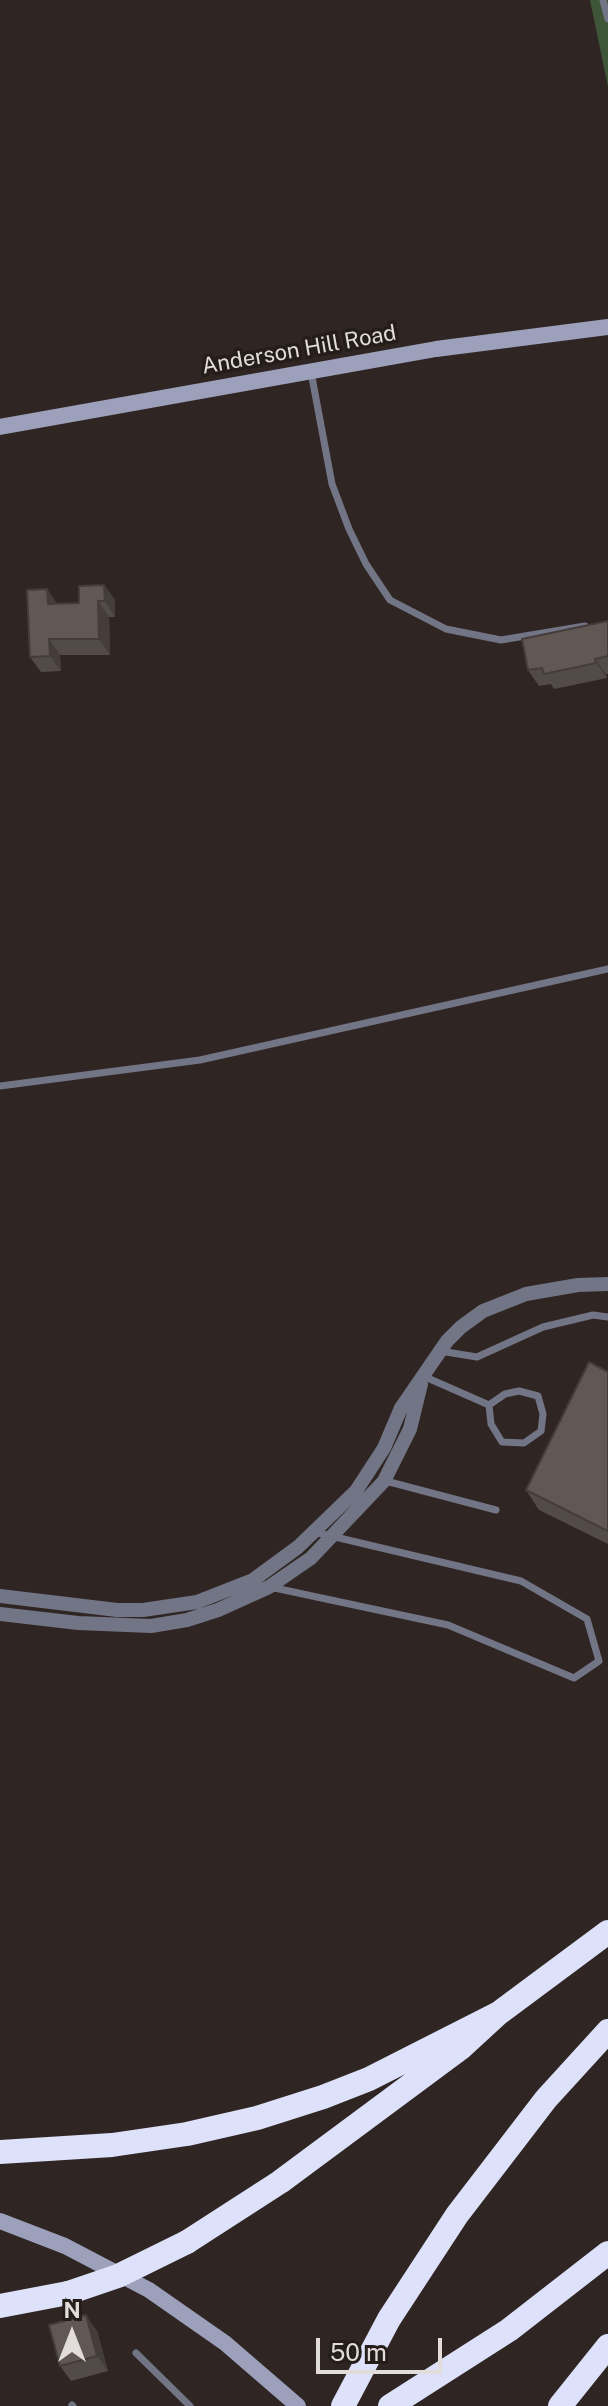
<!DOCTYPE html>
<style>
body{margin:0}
#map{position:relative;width:608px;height:2406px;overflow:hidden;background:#2f2623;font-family:"Public Sans",sans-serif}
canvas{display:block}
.north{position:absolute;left:32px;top:2294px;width:80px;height:80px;-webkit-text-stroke:6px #251d19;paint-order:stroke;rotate:0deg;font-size:22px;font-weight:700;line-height:32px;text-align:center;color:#e2dcda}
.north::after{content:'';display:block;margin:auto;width:28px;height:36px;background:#e2dcda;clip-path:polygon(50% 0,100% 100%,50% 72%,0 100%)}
.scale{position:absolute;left:316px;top:2338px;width:126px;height:36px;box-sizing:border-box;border:4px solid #e2dcda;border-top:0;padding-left:10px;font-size:24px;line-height:28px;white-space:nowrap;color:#e2dcda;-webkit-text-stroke:6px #251d19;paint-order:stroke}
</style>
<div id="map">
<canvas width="608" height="2406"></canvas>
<div class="north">N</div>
<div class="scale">50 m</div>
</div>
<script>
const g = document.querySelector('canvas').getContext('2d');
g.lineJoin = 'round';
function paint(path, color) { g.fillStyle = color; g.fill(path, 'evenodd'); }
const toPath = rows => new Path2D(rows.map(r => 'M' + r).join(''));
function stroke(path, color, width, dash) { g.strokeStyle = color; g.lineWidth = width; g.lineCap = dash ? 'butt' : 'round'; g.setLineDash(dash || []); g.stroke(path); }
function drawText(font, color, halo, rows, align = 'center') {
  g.font = font + ' "Public Sans",sans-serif'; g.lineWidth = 7; g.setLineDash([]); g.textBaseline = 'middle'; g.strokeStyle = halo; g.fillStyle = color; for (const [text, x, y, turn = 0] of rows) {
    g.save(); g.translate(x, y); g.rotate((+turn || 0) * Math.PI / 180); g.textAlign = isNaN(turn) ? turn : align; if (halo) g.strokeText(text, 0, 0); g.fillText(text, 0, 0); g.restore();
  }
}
const green = toPath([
 [590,0,608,0,608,87]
]);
const service = toPath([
 [603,0,608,19],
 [311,372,332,484,349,529,366,564,390,600,446,629,501,640,585,626],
 [0,1086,200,1060,608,969],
 [440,1351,477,1357,543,1327,593,1315,608,1317],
 [423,1376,489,1405],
 [519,1391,538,1396,543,1414,541,1431,524,1443,502,1442,491,1424,489,1405,505,1394,519,1391],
 [382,1480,496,1510],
 [270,1587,448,1625,574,1678,599,1661,587,1619,521,1581,314,1532],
 [136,2353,190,2406],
 [72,2405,73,2406]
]);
const minor = toPath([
 [0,1596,117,1610,143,1610,197,1602,253,1580,298,1547,356,1491,384,1448,401,1408,447,1341,461,1327,483,1311,526,1294,578,1285,608,1284],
 [0,1614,78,1623,151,1626,187,1620,218,1610,269,1587,311,1558,384,1481,410,1429,421,1384]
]);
const secondary = toPath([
 [0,427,436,349,608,327],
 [0,2221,65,2246,149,2290,225,2343,298,2406]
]);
const motorway = toPath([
 [0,2152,112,2145,187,2134,257,2118,323,2097,369,2079,499,2013],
 [187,2242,280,2182,462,2047,499,2013,608,1932],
 [0,2306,68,2293],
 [343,2406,389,2319,457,2215,546,2099,608,2031],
 [390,2406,509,2330,608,2253],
 [560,2406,608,2346]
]);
const motorwayBridge = toPath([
 [68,2293,118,2276,187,2242]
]);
const wall = toPath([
 [104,585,115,600,115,617,109,617,110,655,60,655,61,671,41,672,30,657,47,589,57,604,79,603],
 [608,621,608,674,606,674,607,678,554,689,551,684,539,686,528,670],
 [608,1372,608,1544,539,1510,526,1490],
 [97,2331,108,2371,71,2381,60,2366]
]);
const shadedWall = toPath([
 [104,585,115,600,115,617,105,601],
 [47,589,58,605,48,604],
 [98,601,109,617,110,655,99,639],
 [49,639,60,655,61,671,50,656],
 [595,659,606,674,607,678,596,663],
 [86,2315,97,2331,108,2371,97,2356]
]);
const building = toPath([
 [104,585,105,601,98,601,99,639,49,639,50,656,30,657,27,590,47,589,48,604,79,603,79,586,104,585],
 [608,621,608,656,595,659,596,663,544,674,542,668,528,670,522,639,608,621],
 [589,1362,608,1372,608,1531,526,1490,589,1362],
 [86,2315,97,2356,60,2366,49,2325,86,2315]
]);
const streetNames = [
 ["Anderson Hill Road",299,350,-10]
];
paint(green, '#3e5637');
stroke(service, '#727585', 7);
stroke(minor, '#727585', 14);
stroke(secondary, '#9ca0bb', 16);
stroke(motorway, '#dee1fa', 24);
stroke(motorwayBridge, '#dee1fa', 24);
paint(wall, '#534b47');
paint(shadedWall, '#443d3a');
paint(building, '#615753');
stroke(building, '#443d3a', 2);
drawText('22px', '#e2dcda', '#251d19', streetNames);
</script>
